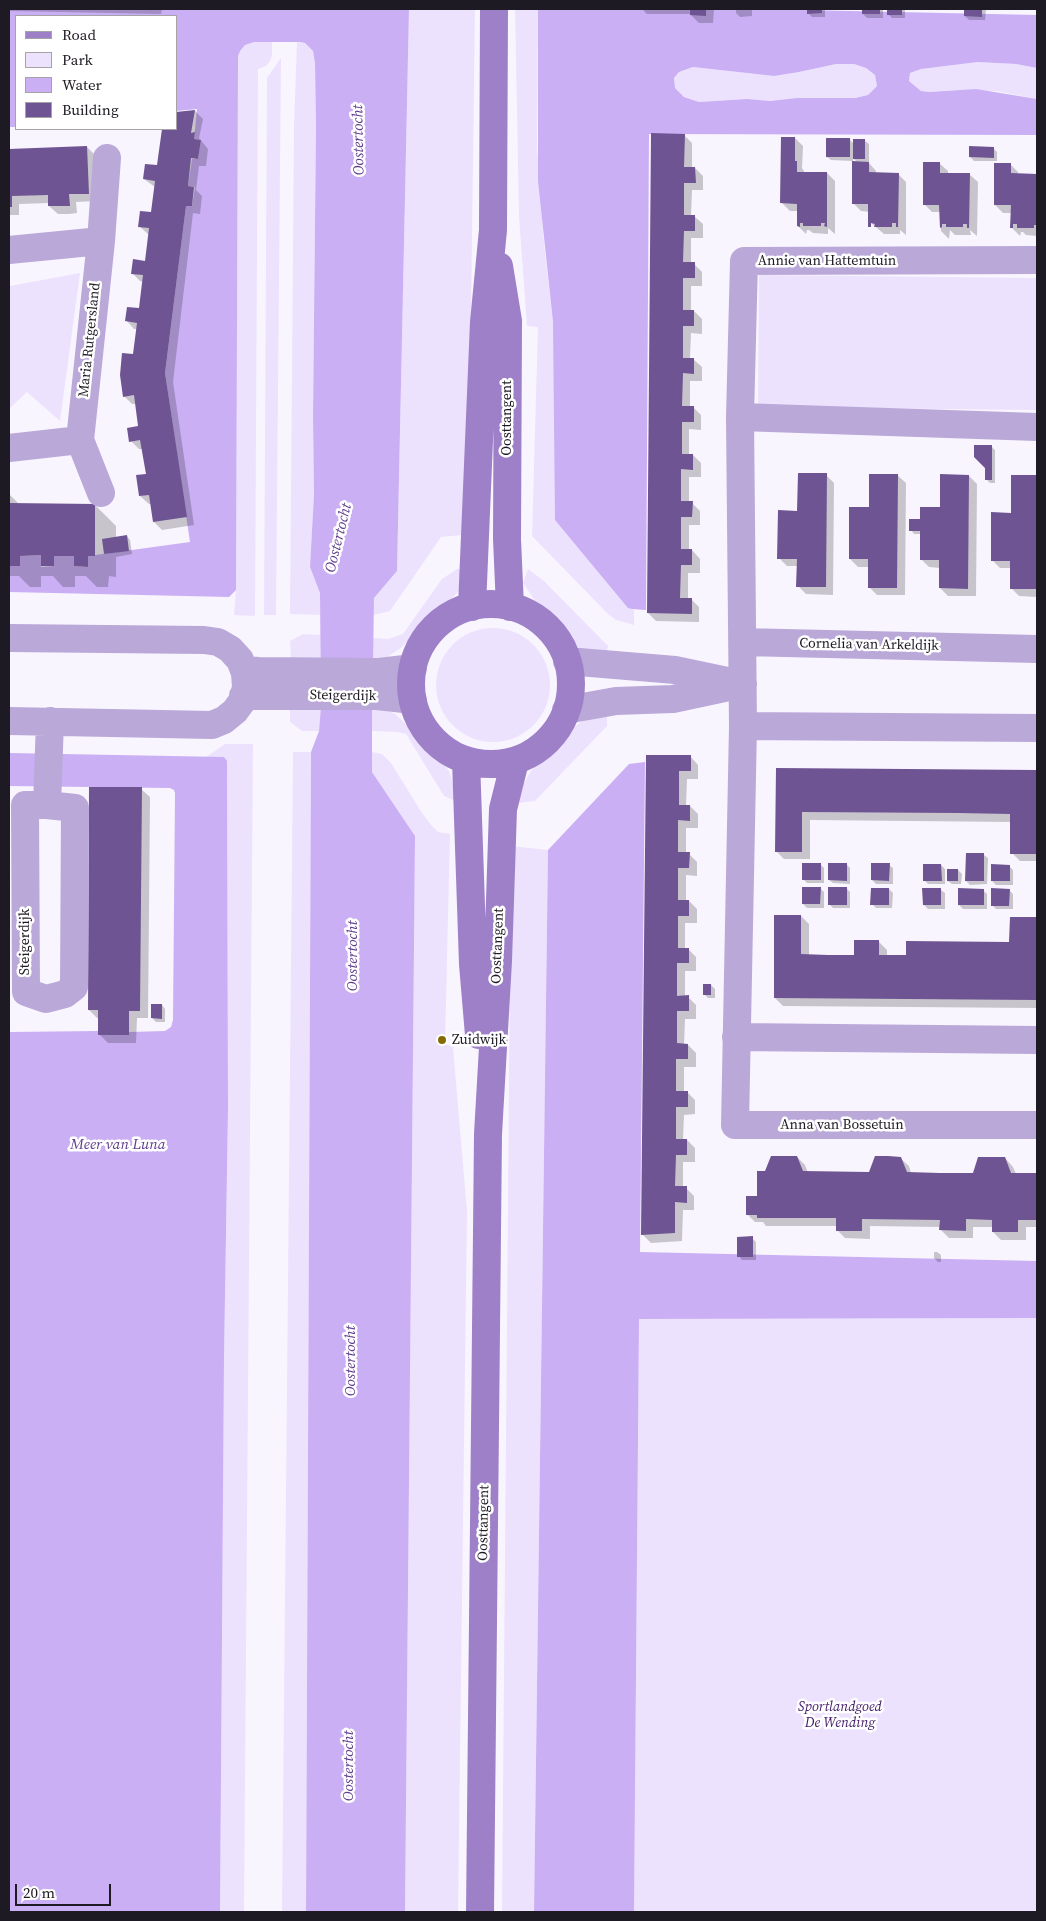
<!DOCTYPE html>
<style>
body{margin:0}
#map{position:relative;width:1046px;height:1921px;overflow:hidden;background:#f9f5ff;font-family:"Source Serif 4",serif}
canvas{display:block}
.frame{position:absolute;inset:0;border:10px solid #1e1a23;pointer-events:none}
.legend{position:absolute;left:15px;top:15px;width:162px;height:115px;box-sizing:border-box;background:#fff;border:1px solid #a5a3a7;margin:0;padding:6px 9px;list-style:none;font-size:15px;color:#1e1a23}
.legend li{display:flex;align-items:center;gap:10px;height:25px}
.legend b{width:25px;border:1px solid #a5a3a7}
.scale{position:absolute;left:15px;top:1884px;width:96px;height:22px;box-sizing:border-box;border:2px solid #1e1a23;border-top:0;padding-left:6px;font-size:15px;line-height:18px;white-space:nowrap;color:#1e1a23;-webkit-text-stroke:4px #fff;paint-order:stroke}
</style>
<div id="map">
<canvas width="1046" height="1921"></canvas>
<div class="frame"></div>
<ul class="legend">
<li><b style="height:6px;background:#9d80c7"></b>Road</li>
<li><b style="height:14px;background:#ece2fe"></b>Park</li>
<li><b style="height:14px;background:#caaff4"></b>Water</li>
<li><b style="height:14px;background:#6e5492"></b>Building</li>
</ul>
<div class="scale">20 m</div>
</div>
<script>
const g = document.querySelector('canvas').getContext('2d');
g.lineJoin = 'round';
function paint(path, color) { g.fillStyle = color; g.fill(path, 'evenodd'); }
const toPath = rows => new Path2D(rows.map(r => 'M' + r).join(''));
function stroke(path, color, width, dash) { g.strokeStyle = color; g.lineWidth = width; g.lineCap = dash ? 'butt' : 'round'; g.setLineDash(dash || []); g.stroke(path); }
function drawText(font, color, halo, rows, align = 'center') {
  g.font = font + ' "Source Serif 4",serif'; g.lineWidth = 5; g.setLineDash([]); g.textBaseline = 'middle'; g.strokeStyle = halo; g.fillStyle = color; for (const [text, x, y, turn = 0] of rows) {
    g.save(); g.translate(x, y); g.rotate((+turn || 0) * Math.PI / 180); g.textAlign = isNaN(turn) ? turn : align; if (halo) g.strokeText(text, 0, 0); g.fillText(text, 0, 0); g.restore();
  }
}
const green = toPath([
 [409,9,475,9,470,387,462,535,441,537,390,611,374,615,374,598,397,571],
 [515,9,538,9,537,146,544,244,553,322,632,609,634,610,634,625,616,620,608,614,532,536,538,327,527,326,519,216],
 [254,42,272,42,272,55,270,61,266,66,258,69,255,616,234,615,236,589,238,56,239,51,245,45],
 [297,42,305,43,313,51,315,63,316,125,313,417,314,494,310,567,320,593,320,615,290,614,294,125],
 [281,58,276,615,264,615,267,78],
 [978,62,1016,64,1037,68,1037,99,996,91,958,90,929,92,921,91,909,81,910,73,921,69],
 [836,64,854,64,866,68,875,75,877,86,868,95,855,98,797,98,770,101,747,99,699,102,684,97,675,88,674,78,679,72,693,67,774,76,799,72],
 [80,273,60,421,27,392,9,409,9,295,10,286],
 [759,275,1037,278,1037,410,758,407],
 [465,568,461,589,440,610,425,620,402,647,386,658,373,659,373,638,388,639,403,634,442,579,457,569],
 [528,569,544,581,608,646,606,657,583,653,561,626,538,605,523,583],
 '436 685a57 57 0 1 1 114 0a57 57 0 1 1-114 0Z',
 [303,634,321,635,320,661,291,658,290,641],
 [290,705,321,706,319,731,302,731,290,722],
 [373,710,387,710,395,714,406,724,412,734,425,748,440,759,449,771,458,799,453,800,444,796,406,734,397,732,372,731],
 [607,715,607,726,535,801,518,803,520,790,531,771,564,735,581,722,591,718],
 [225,744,253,744,244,1912,220,1912,224,1359,228,1108,227,763,224,757,206,757],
 [293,752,311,752,306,1912,282,1912],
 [372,752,382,754,391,763,422,813,432,826,438,832,450,834,445,1044,453,1047,467,1211,458,1912,405,1912,415,836,372,772],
 [511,846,548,850,534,1912,502,1912],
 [1037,1318,1037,1912,634,1912,639,1319]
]);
const water = toPath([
 [9,9,409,9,397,571,374,598,372,731,372,772,415,836,405,1912,306,1912,311,752,319,731,321,706,320,593,310,567,314,494,313,417,316,125,315,63,313,51,305,43,300,42,254,42,245,45,240,51,238,56,236,590,229,597,9,592,9,566,20,566,20,556,41,555,41,567,54,566,54,556,74,556,74,566,87,567,88,556,190,542,165,373,186,206,192,206,195,187,188,186,192,159,198,159,201,140,194,139,197,109,176,111,176,16,16,16,16,127,9,127],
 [538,9,756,9,1037,15,1037,68,1016,64,978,62,921,69,910,73,909,81,921,91,929,92,976,89,1037,99,1037,135,649,134,646,610,632,609,628,608,555,520,553,322,538,181],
 [836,64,854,64,866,68,875,75,877,86,868,95,855,98,797,98,770,101,747,99,699,102,684,97,675,88,674,78,679,72,693,67,774,76,799,72],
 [9,753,224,757,227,761,228,1108,224,1359,220,1912,9,1912,9,1032,98,1031,99,1035,128,1035,129,1032,165,1031,171,1027,173,1020,175,793,174,790,170,788,9,786],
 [645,762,640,1252,1037,1261,1037,1318,639,1319,634,1912,534,1912,548,850,629,764]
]);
const shadow = toPath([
 [9,9,162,9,161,14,9,11],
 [642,9,714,9,713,23,699,23,690,14,647,14],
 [736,9,752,9,752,16,740,17,736,13],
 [808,9,825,9,825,17,812,17,808,13],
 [827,9,842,9,842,10,829,10],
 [863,9,883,9,883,18,867,18,863,14],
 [888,9,905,9,905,18,892,18,888,14],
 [965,9,986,9,985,20,969,20,965,16],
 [195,111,203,119,199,138,208,149,206,166,199,166,196,190,202,196,200,214,193,213,173,382,194,525,162,530,154,522,152,504,149,504,140,496,147,475,143,449,139,449,131,441,140,427,136,404,132,404,124,396,134,356,138,329,134,329,126,320,140,310,143,282,140,281,132,273,146,262,149,235,139,226,152,214,155,187,144,179,158,166,164,129,176,129,176,113],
 [684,135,692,143,692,168,695,168,703,176,703,190,692,190,691,216,694,216,703,224,703,238,691,238,691,264,694,264,702,272,702,286,691,286,691,311,694,311,702,319,702,334,691,333,690,359,693,359,702,367,702,381,690,381,690,407,693,407,701,415,701,430,689,429,689,455,693,455,701,463,701,477,689,477,689,503,692,503,700,511,700,525,689,525,689,550,692,550,700,559,700,573,688,573,688,599,691,599,699,607,699,622,656,621,648,613],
 [795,138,803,146,802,168,805,173,827,173,835,181,835,234,828,228,828,234,813,233,809,230,807,230,806,234,798,226,799,211,790,211,782,203],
 [849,139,854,144,865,141,869,144,869,163,876,171,876,174,898,174,906,182,906,235,900,230,900,234,884,234,870,222,870,212,861,211,853,203,858,163,853,158,853,161,831,160,827,157],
 [87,147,95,155,96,201,76,202,77,213,69,214,58,214,49,206,49,203,19,204,19,215,9,215,9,150],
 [993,148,997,152,997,161,974,161,970,157],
 [939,163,948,171,948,174,969,174,978,182,977,236,970,230,971,235,955,235,950,230,949,239,941,231,941,212,932,212,924,204],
 [1010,164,1018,172,1018,175,1037,175,1037,236,1026,235,1023,232,1021,232,1020,236,1012,228,1012,213,1003,213,995,205],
 [992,447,995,450,995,483,990,483,986,479,986,467],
 [826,475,834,483,833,595,806,594,798,586,798,566,787,566,779,558,798,512],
 [897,475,906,483,905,595,877,595,869,587,869,567,858,567,850,559,870,508],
 [969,476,977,484,976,596,948,596,940,588,940,568,929,567,921,559,921,534,914,534,911,530,921,520,941,508],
 [1012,476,1037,476,1037,597,1019,596,1011,588,1011,568,1000,568,992,560,1012,514],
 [9,494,20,505,95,505,116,526,116,538,127,536,130,540,132,554,116,557,116,577,109,576,108,587,97,587,86,576,75,576,75,587,63,587,53,576,41,576,41,587,30,587,19,576,9,576],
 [647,756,690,756,698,765,698,779,687,779,686,806,690,806,698,814,698,828,686,828,686,853,689,854,697,862,697,876,686,875,686,901,689,901,697,909,697,923,685,923,685,949,688,949,696,957,696,971,685,971,685,997,688,997,696,1005,696,1019,685,1019,684,1045,688,1045,696,1053,696,1067,684,1067,684,1092,687,1092,695,1100,695,1114,684,1115,683,1140,687,1140,695,1148,695,1162,683,1162,683,1188,686,1188,694,1196,694,1210,683,1210,682,1241,651,1243,643,1235],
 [777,770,1037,772,1037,861,1020,861,1012,853,1012,822,810,820,810,859,784,859,776,851],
 [141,789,150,797,148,1018,137,1018,136,1043,108,1043,100,1035,100,1018,97,1018,89,1010],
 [984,855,988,858,987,884,970,885,966,881],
 [820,864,824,868,824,883,807,883,803,879],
 [846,864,850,868,850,884,833,883,829,880],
 [889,865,893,868,893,884,876,884,872,880],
 [941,865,945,869,945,884,928,884,924,880],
 [1009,866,1013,870,1013,885,996,885,992,881],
 [958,870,962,874,961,884,952,884,948,881],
 [820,888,824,892,824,908,807,908,803,904],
 [846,888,850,892,850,908,833,908,829,904],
 [889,889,893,893,892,908,876,908,872,904],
 [941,890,945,893,945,909,928,909,924,905],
 [983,890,987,894,987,909,963,909,959,905],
 [1009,890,1013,894,1013,909,996,909,992,905],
 [801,916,809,924,809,956,855,956,879,942,887,950,887,956,907,957,1011,943,1036,918,1037,1008,783,1006,775,998],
 [711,985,715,989,715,998,708,998,704,994],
 [162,1005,165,1009,165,1022,156,1022,152,1018],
 [797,1157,805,1165,808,1173,870,1173,900,1158,909,1166,911,1173,974,1174,1005,1158,1013,1167,1016,1174,1037,1176,1037,1227,1026,1227,1026,1240,1001,1240,993,1232,993,1227,973,1227,973,1238,949,1238,941,1230,941,1227,870,1226,870,1239,845,1238,837,1230,837,1226,766,1226,763,1222,755,1222,747,1214,758,1197,766,1172],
 [752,1238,756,1242,756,1260,742,1260,739,1256],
 [934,1252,937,1252,941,1255,941,1262,938,1262,934,1258]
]);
const building = toPath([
 [690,9,706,9,706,16,690,15],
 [807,9,822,9,822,13,807,14],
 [862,9,880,9,880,14,862,14],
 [887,9,902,9,902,15,887,15],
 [964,9,982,9,982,17,964,16],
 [195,110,191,133,195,132,194,139,201,140,198,159,191,158,188,186,194,187,192,206,186,206,165,373,187,517,153,522,149,495,139,496,136,475,146,474,140,440,129,442,127,428,138,426,134,395,123,397,120,375,122,353,133,354,137,323,125,321,127,307,139,308,143,275,131,274,133,259,145,261,149,228,138,227,140,211,151,212,155,181,143,179,145,164,157,165,162,129,176,129,176,112],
 [651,133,685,134,684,167,695,167,696,183,684,183,684,215,695,215,695,231,684,231,683,262,695,262,695,278,683,278,683,310,694,310,694,326,683,326,683,358,694,358,694,374,683,373,682,406,694,406,694,422,682,422,682,454,693,454,693,470,681,469,681,501,693,501,692,517,681,517,681,549,692,549,692,565,681,565,680,598,692,598,692,614,647,613],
 [781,137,795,137,795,161,797,161,797,172,827,172,827,227,824,226,825,223,821,223,821,226,803,226,803,223,800,223,800,227,797,226,797,204,780,203],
 [826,138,850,138,850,157,826,157],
 [853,139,865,139,865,159,853,159],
 [87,146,89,194,69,194,70,206,48,206,48,195,12,196,12,207,9,207,9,149],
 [969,146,994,147,994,158,969,157],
 [852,161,869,162,869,172,899,173,898,227,896,227,896,223,892,223,892,227,874,227,875,224,871,223,871,227,868,227,868,204,852,204],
 [923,162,940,162,940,173,970,173,969,228,967,228,967,224,963,224,963,227,946,227,946,224,942,224,942,227,940,228,939,205,923,205],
 [994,163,1011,163,1011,173,1037,174,1037,225,1034,225,1034,228,1017,228,1017,224,1013,224,1013,228,1010,228,1011,205,994,205],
 [974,445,992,445,992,480,985,480,985,468,974,457],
 [798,473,827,473,826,587,796,587,797,559,777,559,778,510,797,511],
 [869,474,898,474,897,588,868,588,868,559,849,559,849,507,869,507],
 [940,474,969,475,968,589,939,588,939,560,920,560,920,531,909,531,909,519,920,519,920,507,940,507],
 [1011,475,1037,475,1037,589,1010,589,1010,561,991,561,991,512,1011,513],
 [9,503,95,504,95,556,88,556,88,567,74,566,74,556,54,556,54,566,41,566,41,555,20,556,20,566,9,566],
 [127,535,129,551,104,554,102,539],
 [646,755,691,755,691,771,679,771,679,805,690,805,690,821,678,820,678,852,690,852,689,868,678,868,678,900,689,900,689,916,678,916,678,948,689,948,689,963,677,963,677,996,689,995,689,1011,677,1011,677,1043,688,1044,688,1059,676,1059,676,1091,688,1091,688,1107,676,1107,676,1139,687,1139,687,1155,676,1155,675,1186,687,1186,687,1203,675,1202,675,1233,641,1235],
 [776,768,1037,770,1037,854,1010,854,1010,814,958,813,802,812,802,852,775,852],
 [89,787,142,787,140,1011,129,1011,129,1035,98,1035,98,1010,88,1010],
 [966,853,984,853,984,881,965,881],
 [802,863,821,863,821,880,802,880],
 [828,863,847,863,847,881,828,880],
 [871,863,890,863,889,881,871,880],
 [923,864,941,864,942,881,923,881],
 [991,864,1010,865,1010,881,991,881],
 [947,869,958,869,958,881,947,881],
 [802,887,821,887,820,904,802,904],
 [828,887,847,887,847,905,828,905],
 [871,888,889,888,889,905,870,905],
 [922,888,941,888,941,905,923,905],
 [958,888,984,889,984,905,958,905],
 [991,888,1010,889,1009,906,991,906],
 [774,915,801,915,801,954,828,955,854,955,854,940,879,940,879,955,906,955,906,941,1009,942,1010,917,1037,917,1037,1000,774,998],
 [703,984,711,984,711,995,703,995],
 [151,1004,162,1004,162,1019,151,1018],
 [771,1156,797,1156,803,1171,869,1172,875,1156,888,1156,901,1157,907,1172,940,1173,973,1173,978,1157,1005,1157,1011,1173,1037,1173,1037,1220,1018,1220,1018,1232,992,1232,992,1220,966,1219,966,1231,939,1230,940,1220,862,1219,862,1231,836,1231,836,1218,757,1218,757,1215,746,1215,746,1196,757,1196,757,1171,765,1171],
 [753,1236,753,1257,737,1257,737,1237]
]);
const street = toPath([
 [9,250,101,241],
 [1037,260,744,261,740,417,743,726,735,1125,1037,1125],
 [740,417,1037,427],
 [9,448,80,440],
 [101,493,80,440,101,241,107,158],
 [9,638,204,640,218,642,230,649,240,660,245,673,246,687,243,700,235,711,224,720,212,725,9,721],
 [743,642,1037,649],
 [567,661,675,670,732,682],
 [244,670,259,671,379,672,413,668],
 [243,696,377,696,413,700],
 [566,710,616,701,673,699,743,684],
 [743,726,1037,728],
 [47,805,75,808,74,987,65,994,46,999,26,992,25,805,47,805,50,721],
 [736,1037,1037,1040]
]);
const secondary = toPath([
 [499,266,508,321,507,539,510,607],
 '411 684a80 80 0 1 1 160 0a80 80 0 1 1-160 0Z',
 [472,607,484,322,493,230,494,9],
 [466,760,473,964,479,1035],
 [480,1912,488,1134,498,961,503,809,515,761]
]);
const markers = [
 [442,1040,5,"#846b06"]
];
const streetNames = [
 ["Annie van Hattemtuin",827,261],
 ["Maria Rutgersland",90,340,-84],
 ["Oosttangent",507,418,-90],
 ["Cornelia van Arkeldijk",869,645,1],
 ["Steigerdijk",343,696,1],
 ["Steigerdijk",25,942,-90],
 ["Oosttangent",498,946,-88],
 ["Anna van Bossetuin",842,1125],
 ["Oosttangent",484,1523,-89]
];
const poiNames = [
 ["Zuidwijk",452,1040]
];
const parkNames = [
 ["Sportlandgoed",840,1707],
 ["De Wending",840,1723]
];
const waterNames = [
 ["Oostertocht",359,140,-91],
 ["Oostertocht",339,538,-76],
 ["Oostertocht",353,956,-90],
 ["Meer van Luna",118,1145],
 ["Oostertocht",351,1361,-90],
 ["Oostertocht",349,1766,-90]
];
paint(green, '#ece2fe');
paint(water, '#caaff4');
paint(shadow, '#0003');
paint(building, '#6e5492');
stroke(street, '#baa8d9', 28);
stroke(secondary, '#9d80c7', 28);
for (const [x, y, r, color] of markers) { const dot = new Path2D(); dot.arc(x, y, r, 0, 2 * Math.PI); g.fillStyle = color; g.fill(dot); stroke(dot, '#fff', 2); }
drawText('14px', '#1e1a23', '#fff', streetNames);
drawText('14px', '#1e1a23', '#fff', poiNames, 'left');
drawText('italic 14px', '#421b69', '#fff', parkNames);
drawText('italic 15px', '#603c8c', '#fff', waterNames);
</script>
